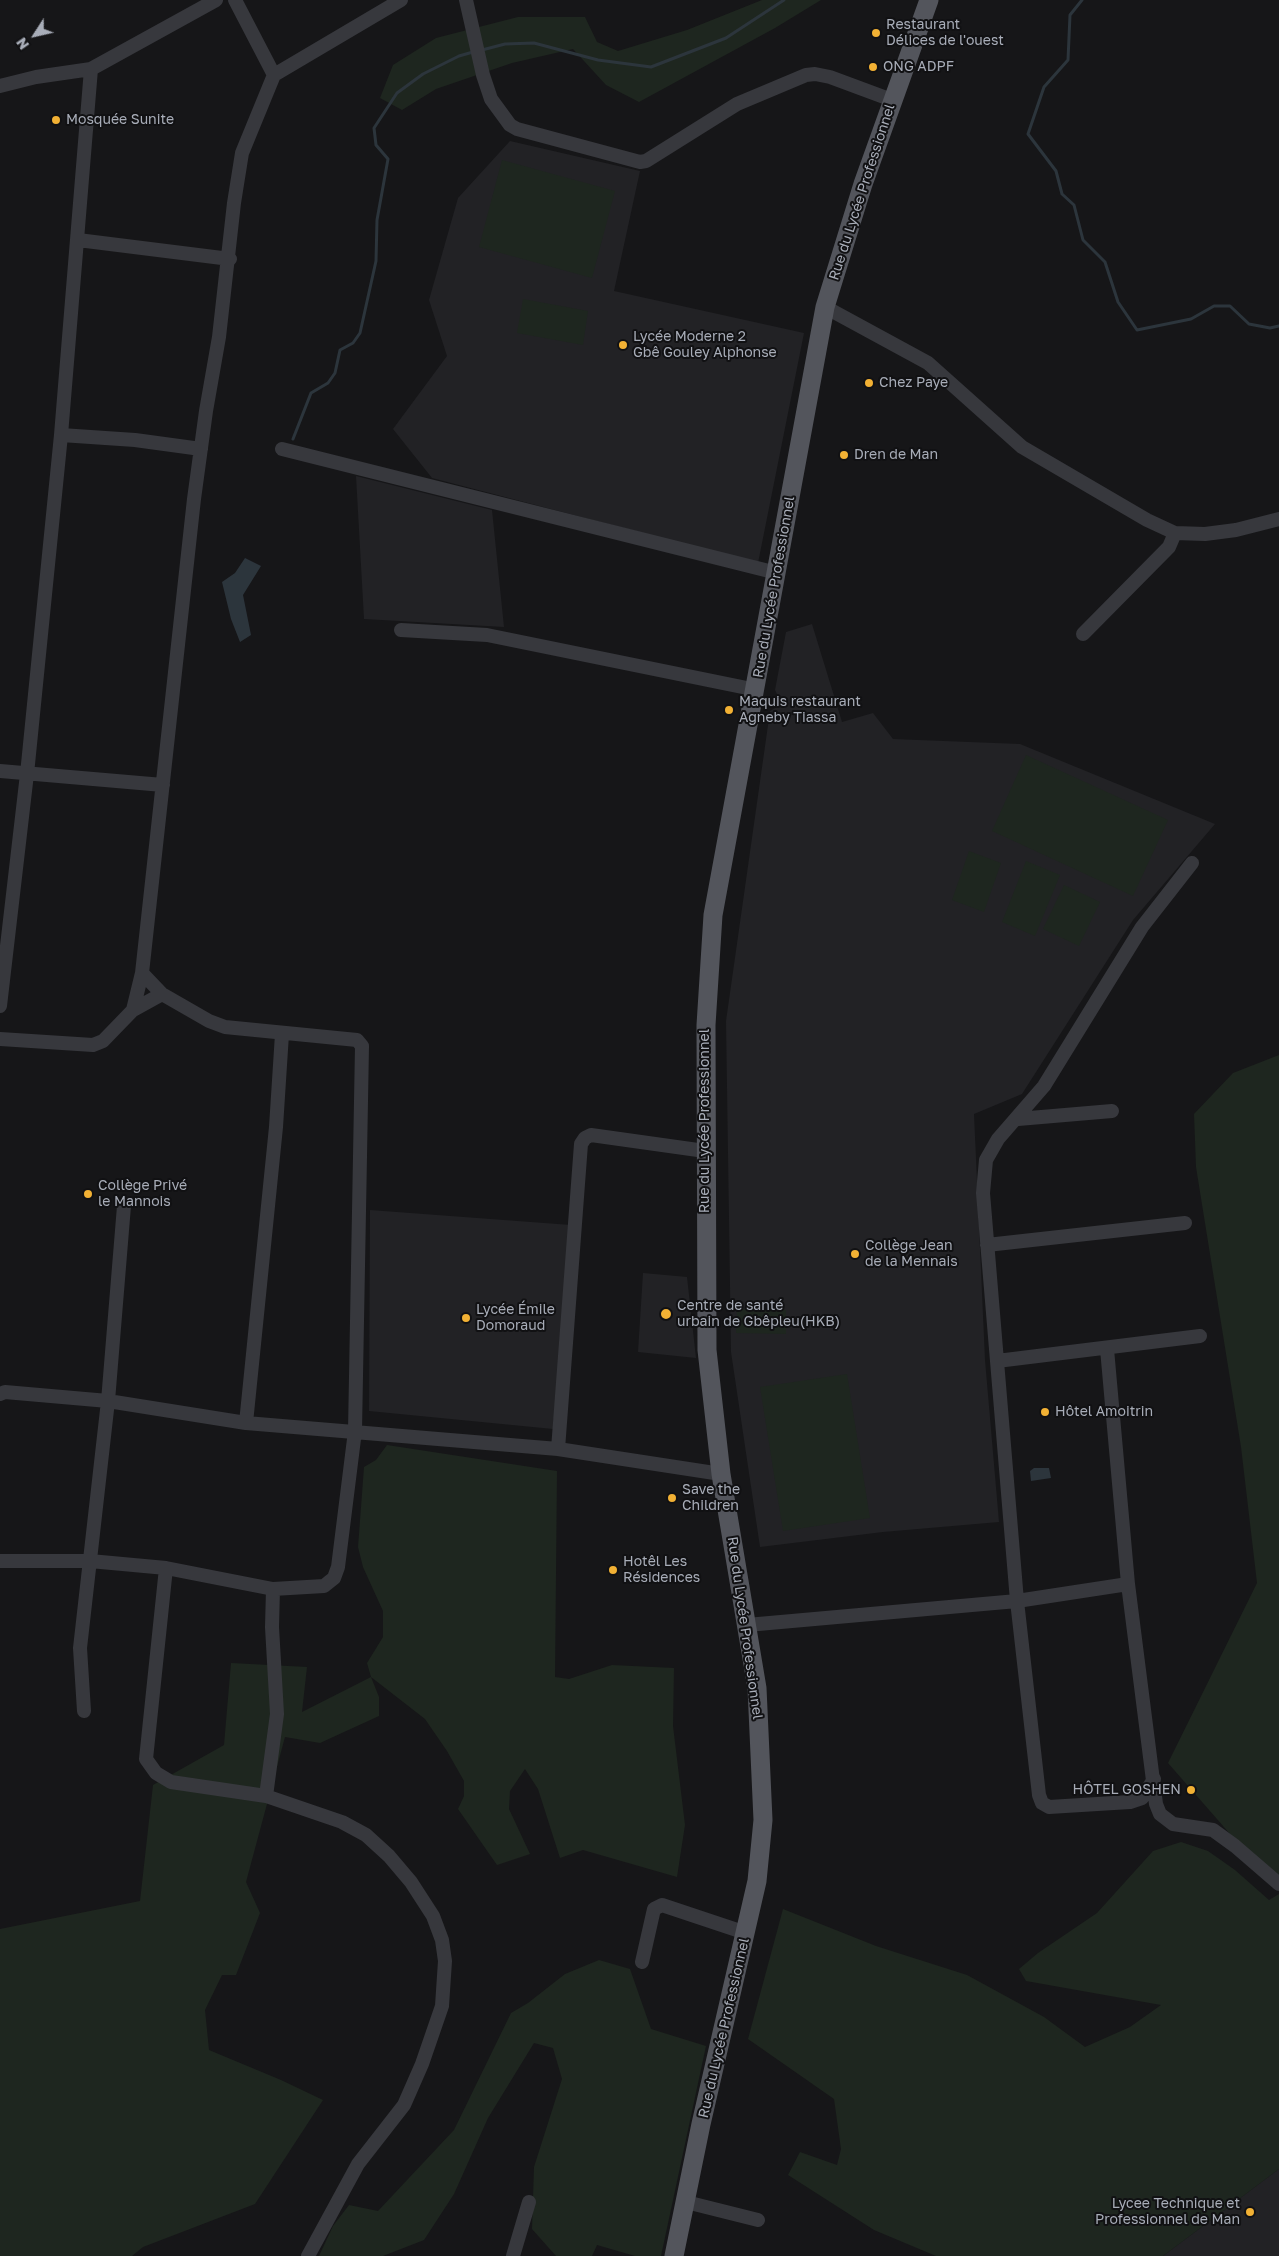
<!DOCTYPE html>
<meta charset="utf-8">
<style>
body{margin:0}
#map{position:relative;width:1279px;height:2256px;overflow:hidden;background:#161618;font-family:"Golos Text",sans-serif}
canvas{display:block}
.north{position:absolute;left:10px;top:10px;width:50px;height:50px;-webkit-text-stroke:4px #111113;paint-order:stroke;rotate:235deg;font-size:14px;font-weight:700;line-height:20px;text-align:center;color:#a8adb8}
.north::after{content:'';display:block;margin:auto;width:18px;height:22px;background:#a8adb8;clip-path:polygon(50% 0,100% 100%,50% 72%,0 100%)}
</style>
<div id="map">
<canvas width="1279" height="2256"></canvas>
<div class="north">N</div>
</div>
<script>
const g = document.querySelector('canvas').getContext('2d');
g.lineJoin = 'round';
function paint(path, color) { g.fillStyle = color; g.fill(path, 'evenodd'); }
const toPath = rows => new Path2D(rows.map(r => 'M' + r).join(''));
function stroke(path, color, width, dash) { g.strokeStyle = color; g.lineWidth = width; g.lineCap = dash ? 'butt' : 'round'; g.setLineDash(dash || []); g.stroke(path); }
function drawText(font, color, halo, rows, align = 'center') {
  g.font = font + ' "Golos Text",sans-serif'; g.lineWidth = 4; g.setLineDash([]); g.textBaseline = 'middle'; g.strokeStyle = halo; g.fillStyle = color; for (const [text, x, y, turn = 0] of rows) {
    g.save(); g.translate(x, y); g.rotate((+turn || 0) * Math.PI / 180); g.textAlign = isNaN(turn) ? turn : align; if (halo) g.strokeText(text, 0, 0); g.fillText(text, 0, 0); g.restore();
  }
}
const built = toPath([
 [510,141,640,171,614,291,804,333,758,563,432,478,393,429,447,356,429,300,458,198],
 [356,476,492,510,504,627,364,619],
 [812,624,842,722,873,713,893,739,1020,744,1215,824,1133,920,1022,1094,974,1114,985,1360,999,1522,883,1532,760,1547,731,1352,726,1021,770,711,782,704,775,690,786,632],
 [370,1210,571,1225,553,1429,369,1411],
 [643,1273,687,1277,696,1358,638,1352],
 [1279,2169,1279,2256,1163,2256]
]);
const green = toPath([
 [762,0,821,0,775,28,639,102,606,85,573,49,512,63,436,89,402,110,380,98,393,65,436,38,518,17,585,17,597,42,618,51,687,30],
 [502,160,615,191,592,278,479,247],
 [523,299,588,311,583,345,517,333],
 [1026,755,1168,820,1133,896,992,831],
 [969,851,1001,863,984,912,952,900],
 [1026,861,1060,875,1035,936,1002,922],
 [1064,885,1100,902,1079,946,1043,929],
 [1279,1055,1279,1890,1168,1763,1257,1583,1241,1447,1196,1167,1194,1114,1233,1073],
 [737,1309,786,1310,786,1334,736,1333],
 [847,1374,870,1518,783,1531,760,1387],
 [387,1445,557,1471,555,1677,569,1679,612,1665,674,1668,673,1726,685,1825,677,1877,583,1850,560,1858,538,1789,525,1769,510,1791,509,1809,530,1854,497,1865,458,1809,464,1796,464,1781,447,1751,425,1719,371,1677,379,1697,379,1716,320,1743,285,1737,246,1882,260,1913,236,1975,222,1975,205,2010,209,2050,281,2080,323,2100,255,2204,143,2247,132,2256,0,2256,0,1929,140,1901,153,1785,224,1745,231,1663,307,1667,302,1712,371,1677,367,1663,383,1637,383,1611,363,1567,358,1547,364,1467,376,1460],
 [1181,1842,1208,1851,1235,1870,1269,1900,1279,1894,1279,2169,1163,2256,936,2256,874,2230,788,2175,800,2152,837,2165,841,2149,834,2099,748,2039,783,1909,876,1946,967,1975,1044,2017,1085,2047,1130,2027,1161,2005,1026,1981,1019,1969,1038,1953,1097,1913,1153,1851],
 [599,1960,630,1969,651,2029,706,2046,661,2256,635,2256,597,2245,592,2256,556,2256,532,2229,534,2167,562,2079,553,2048,534,2043,488,2118,454,2194,424,2240,383,2256,319,2256,333,2226,349,2205,378,2211,454,2130,511,2013,528,2003,565,1974]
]);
const water = toPath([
 [245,558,261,566,243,595,251,635,240,642,231,619,222,582,235,573],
 [1034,1468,1049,1468,1051,1478,1031,1481,1030,1471]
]);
const stream = toPath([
 [1082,0,1070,15,1068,60,1044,87,1028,134,1056,171,1062,194,1074,205,1083,240,1105,262,1118,302,1137,330,1191,319,1214,306,1230,306,1249,324,1270,328,1279,326],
 [482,50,505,44,534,43,598,60,651,67,726,38,784,0],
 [293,439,311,393,328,383,335,373,340,350,353,343,360,333,376,261,377,220,388,159,376,145,374,128,397,93,423,74,459,56,473,52]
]);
const minor = toPath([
 [235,0,274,75],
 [466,0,483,75,491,99,510,125,517,129,640,162,646,161,737,104,806,75,815,74,830,77,892,100],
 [0,86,36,77,91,69,216,0],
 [78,240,230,259],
 [825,307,928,363,1022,447,1147,520,1175,533,1205,534,1236,530,1279,519],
 [61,435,135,440,201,449],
 [282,449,777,573],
 [401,630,487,635,747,688,756,687],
 [1083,634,1169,547,1175,533],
 [0,771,163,785],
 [0,1006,27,774,61,435,91,69],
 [133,1010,162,994],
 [0,1039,93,1045,103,1041,133,1010,142,973,194,499,206,411,219,337,234,203,242,153,274,75,401,0],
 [1018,1119,1112,1111],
 [987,1245,1185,1223],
 [1107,1349,1128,1584,1156,1804,1160,1814,1173,1824,1213,1830,1235,1846,1279,1884],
 [997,1361,1200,1336],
 [0,1394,5,1392,108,1401,246,1423,558,1449,721,1474],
 [246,1423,276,1127,282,1034],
 [558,1449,581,1144,585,1138,591,1135,705,1151],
 [0,1561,90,1561,166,1568,273,1589,324,1586,334,1578,338,1567,355,1431,362,1046,357,1040,225,1027,209,1021,162,994,142,973],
 [166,1568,146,1759,156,1773,171,1782,266,1796],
 [273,1589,272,1627,277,1714,266,1796,342,1822,366,1835,389,1856,411,1882,433,1916,442,1940,445,1961,442,2006,422,2064,404,2105,358,2164,308,2256],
 [747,1625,1017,1601,1128,1584],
 [84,1711,80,1648,108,1401,124,1206],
 [1154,1779,1142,1798,1130,1802,1049,1807,1042,1803,1039,1795,1017,1601,983,1193,986,1160,998,1139,1044,1086,1142,927,1192,863],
 [642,1962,654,1909,662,1905,746,1933],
 [686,2202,758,2220],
 [513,2256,529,2202]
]);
const major = toPath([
 [674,2256,701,2124,757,1881,763,1820,757,1688,721,1474,707,1350,706,1025,713,915,825,307,863,184,929,0]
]);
const markers = [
 [876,33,5,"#f2b134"],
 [873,67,5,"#f2b134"],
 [56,120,5,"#f2b134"],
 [623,345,5,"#f2b134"],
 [869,383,5,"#f2b134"],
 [844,455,5,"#f2b134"],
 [729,710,5,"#f2b134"],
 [88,1194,5,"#f2b134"],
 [855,1254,5,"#f2b134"],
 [666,1314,6,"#f2b134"],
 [466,1318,5,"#f2b134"],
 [1045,1412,5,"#f2b134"],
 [672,1498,5,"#f2b134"],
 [613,1570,5,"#f2b134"],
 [1191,1790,5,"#f2b134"],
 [1250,2212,5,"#f2b134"]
];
const poiNames = [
 ["Restaurant",886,25],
 ["Délices de l'ouest",886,41],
 ["ONG ADPF",883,67],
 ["Mosquée Sunite",66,120],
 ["Lycée Moderne 2",633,337],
 ["Gbê Gouley Alphonse",633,353],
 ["Chez Paye",879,383],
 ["Dren de Man",854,455],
 ["Maquis restaurant",739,702],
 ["Agneby Tiassa",739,718],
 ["Collège Privé",98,1186],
 ["le Mannois",98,1202],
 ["Collège Jean",865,1246],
 ["de la Mennais",865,1262],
 ["Centre de santé",677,1306],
 ["urbain de Gbêpleu(HKB)",677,1322],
 ["Lycée Émile",476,1310],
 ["Domoraud",476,1326],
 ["Hôtel Amoitrin",1055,1412],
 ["Save the",682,1490],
 ["Children",682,1506],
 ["Hotêl Les",623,1562],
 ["Résidences",623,1578],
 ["HÔTEL GOSHEN",1181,1790,"right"],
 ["Lycee Technique et",1240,2204,"right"],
 ["Professionnel de Man",1240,2220,"right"]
];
const streetNames = [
 ["Rue du Lycée Professionnel",862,192,-72],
 ["Rue du Lycée Professionnel",774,587,-80],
 ["Rue du Lycée Professionnel",705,1121,-90],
 ["Rue du Lycée Professionnel",745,1628,82],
 ["Rue du Lycée Professionnel",724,2028,-77]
];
paint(built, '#222225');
paint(green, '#1e261f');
paint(water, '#2c353c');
stroke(stream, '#2c353c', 3);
stroke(minor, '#37383d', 14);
stroke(major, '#53555c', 19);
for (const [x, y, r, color] of markers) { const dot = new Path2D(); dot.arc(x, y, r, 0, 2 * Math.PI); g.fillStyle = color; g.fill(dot); stroke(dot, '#111113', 2); }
drawText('14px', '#a8adb8', '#111113', poiNames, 'left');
drawText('14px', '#a8adb8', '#111113', streetNames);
</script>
